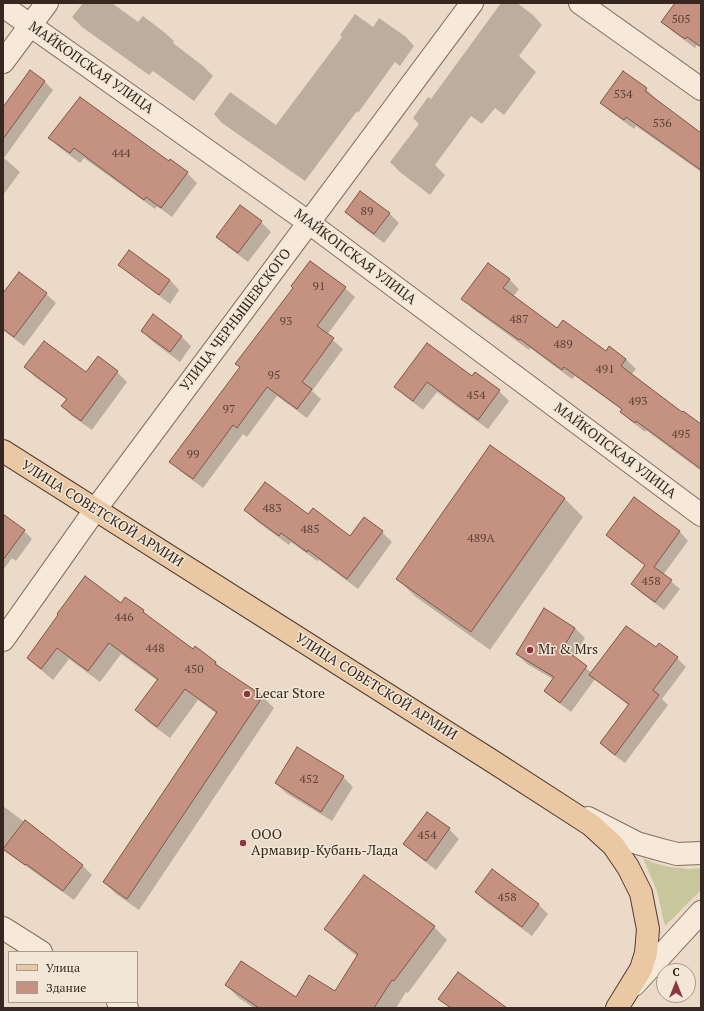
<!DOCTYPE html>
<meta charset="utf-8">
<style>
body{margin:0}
#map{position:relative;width:704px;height:1011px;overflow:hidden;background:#eadac7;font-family:"PT Serif",serif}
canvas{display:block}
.frame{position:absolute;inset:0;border:4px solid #362821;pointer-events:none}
.legend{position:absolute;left:8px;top:951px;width:130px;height:52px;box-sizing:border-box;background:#f2e6d6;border:1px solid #a79a8e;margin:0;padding:5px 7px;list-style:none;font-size:12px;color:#362821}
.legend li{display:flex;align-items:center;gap:8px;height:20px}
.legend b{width:20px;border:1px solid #a79a8e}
.north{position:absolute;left:656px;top:963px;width:40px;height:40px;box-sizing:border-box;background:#f2e6d6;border:1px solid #a79a8e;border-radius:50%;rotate:0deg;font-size:11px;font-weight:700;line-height:16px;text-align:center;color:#362821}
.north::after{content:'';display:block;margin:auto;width:14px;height:18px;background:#8e3443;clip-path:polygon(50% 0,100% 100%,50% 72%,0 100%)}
</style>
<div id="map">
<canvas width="704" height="1011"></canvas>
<div class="frame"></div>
<ul class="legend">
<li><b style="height:5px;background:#eac8a3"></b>Улица</li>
<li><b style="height:11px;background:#c59281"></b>Здание</li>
</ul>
<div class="north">С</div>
</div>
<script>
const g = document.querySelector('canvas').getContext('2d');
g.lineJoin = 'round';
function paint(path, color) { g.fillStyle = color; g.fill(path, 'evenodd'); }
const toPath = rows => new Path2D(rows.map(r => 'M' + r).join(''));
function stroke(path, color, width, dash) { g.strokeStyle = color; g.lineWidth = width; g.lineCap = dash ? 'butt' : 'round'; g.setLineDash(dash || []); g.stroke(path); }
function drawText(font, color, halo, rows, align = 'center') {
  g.font = font + ' "PT Serif",serif'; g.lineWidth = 3; g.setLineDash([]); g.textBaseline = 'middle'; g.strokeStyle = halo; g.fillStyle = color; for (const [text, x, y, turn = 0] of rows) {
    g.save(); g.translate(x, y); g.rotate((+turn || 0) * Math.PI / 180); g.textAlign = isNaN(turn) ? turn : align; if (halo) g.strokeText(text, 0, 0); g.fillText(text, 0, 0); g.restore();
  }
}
const green = toPath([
 [643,858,654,863,669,867,690,869,701,868,701,890,665,926,657,891]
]);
const shadow = toPath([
 [83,3,112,3,138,22,143,16,164,32,174,41,173,43,203,66,213,76,194,101,153,71,149,75,82,27,72,17],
 [501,3,517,3,533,15,542,25,519,56,536,72,504,115,495,108,482,124,471,116,435,165,445,175,430,195,400,172,390,162,419,124,413,118,428,97,431,99],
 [676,3,701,3,701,48,697,45,695,48,672,31,662,22],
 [355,14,373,27,379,18,406,37,414,46,400,66,395,62,358,113,357,111,305,181,222,123,214,114,230,92,276,125,342,37,340,35],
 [31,72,45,82,53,90,4,158,20,172,3,195,3,109],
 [646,89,656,99,655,100,701,134,701,172,636,126,634,129,611,112,601,103],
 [50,138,169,163,170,160,187,173,197,183,172,217,157,206,155,209,84,158,80,163,60,148],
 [346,212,389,213,399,223,384,243,356,222],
 [261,222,271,232,248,262,228,247,218,237],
 [120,265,170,280,179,290,170,304,130,274],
 [509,279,519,289,513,297,557,330,606,353,610,348,626,359,636,369,631,375,683,413,701,425,701,471,646,430,645,432,631,421,621,411,622,410,575,376,572,379,530,348,529,350,473,309,463,299],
 [345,288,355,297,327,335,343,349,312,391,321,399,307,418,277,396,247,437,243,434,203,488,180,471,171,461,241,368,237,364],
 [3,294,46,294,56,303,24,346,3,330],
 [142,331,181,336,191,346,180,362,152,341],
 [427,345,472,377,499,391,509,401,488,429,437,392,423,410,406,397,396,387],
 [25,367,86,374,117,372,127,382,92,430,72,416,62,406,67,400,35,377],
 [490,447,565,499,583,517,490,650,416,597,397,579],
 [634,499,680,532,688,541,663,575,680,589,664,610,641,593,632,584,646,566,616,544,607,535],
 [245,510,309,515,350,537,364,519,382,532,392,542,358,589,319,560,317,561,291,542,289,545,255,520],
 [3,516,24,531,32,539,16,561,12,558,3,570],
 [121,604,143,611,154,621,193,650,195,648,216,663,224,671,263,697,274,708,139,910,116,894,104,882,217,714,198,700,170,738,148,722,137,710,158,681,121,654,100,682,69,659,53,680,40,669,28,658],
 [575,628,585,638,573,657,592,673,656,649,677,658,686,667,662,699,668,705,625,763,610,752,601,743,629,706,595,679,571,712,555,700,545,691,553,679,527,664,517,654],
 [343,777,353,787,332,821,286,793,276,783],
 [3,806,82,865,92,875,74,900,3,850],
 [428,813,449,829,459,839,436,870,415,854,405,844],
 [476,892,538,904,548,914,532,936,486,902],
 [434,927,447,940,408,993,406,992,396,1008,254,1008,239,998,226,985,296,999,336,992,358,957,339,942,325,929]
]);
const building = toPath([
 [675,3,701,3,701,47,687,37,685,39,661,22,675,3],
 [30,70,45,81,3,139,3,107,30,70],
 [623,71,647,88,645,91,701,133,701,170,626,117,624,120,600,103,623,71],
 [80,97,169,161,170,159,188,172,161,208,146,197,144,200,74,148,70,153,48,138,80,97],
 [360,191,390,213,374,234,345,212,360,191],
 [240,205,262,221,238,253,216,237,240,205],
 [129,250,170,280,159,295,118,265,129,250],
 [310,261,346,287,317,326,334,338,302,382,312,389,297,409,267,387,237,428,233,425,193,479,169,462,240,367,235,364,293,288,291,286,310,261],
 [488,263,510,279,503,288,557,328,563,320,606,351,609,346,626,359,621,366,682,412,683,411,701,424,701,469,636,421,635,423,620,412,622,409,564,367,562,370,520,339,519,340,461,299,488,263],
 [19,272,47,293,14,337,3,329,3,293,19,272],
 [153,314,182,336,170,352,141,331,153,314],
 [44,341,86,372,98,356,118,371,81,421,61,406,67,399,24,367,44,341],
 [427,343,472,376,475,372,500,390,478,420,427,382,413,401,394,387,427,343],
 [490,445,565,498,471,632,396,579,490,445],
 [265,482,308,514,313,508,350,536,364,517,383,531,347,579,308,550,307,552,281,533,279,536,244,510,265,482],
 [634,497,680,531,654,567,672,580,655,602,631,584,645,565,606,535,634,497],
 [3,514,25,530,3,560,3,514],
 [85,576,121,603,125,597,144,610,143,612,193,649,195,646,216,662,215,664,263,696,127,899,103,882,217,712,185,689,157,727,135,710,158,679,109,643,88,671,57,648,41,669,27,658,58,615,57,614,85,576],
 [544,608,575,628,563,648,587,666,560,703,544,691,554,677,516,654,544,608],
 [626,626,656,647,659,643,678,657,653,690,659,695,615,755,600,743,629,704,589,675,626,626],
 [297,747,344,776,321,812,275,783,297,747],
 [427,812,450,828,426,861,403,844,427,812],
 [25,820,83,865,63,891,26,864,25,865,3,849,25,820],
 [492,869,539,904,522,927,475,892,492,869],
 [364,875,435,926,394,981,392,980,374,1008,259,1008,225,985,241,961,296,997,309,975,335,991,358,954,324,929,364,875],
 [458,972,507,1008,451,1008,438,999,458,972]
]);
const minor = toPath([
 [580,3,701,89],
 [3,6,308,222,701,515],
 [3,62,47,3],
 [3,640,95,510,472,3],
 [3,928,41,952],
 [118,1002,127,1008]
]);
const tertiary = toPath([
 [588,818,637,843,658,849,677,854,701,853],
 [634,985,701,912]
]);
const primary = toPath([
 [3,451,492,761,591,825,613,845,628,867,641,893,648,929,646,953,641,969,617,1008]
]);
const markers = [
 [530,650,4,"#8e3443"],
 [247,694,4,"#8e3443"],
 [243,843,4,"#8e3443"]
];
const numberNames = [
 ["505",681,20],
 ["534",623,95],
 ["536",662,124],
 ["444",121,154],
 ["89",367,212],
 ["91",319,287],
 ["487",519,320],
 ["93",286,322],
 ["489",563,345],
 ["491",605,370],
 ["95",274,376],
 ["454",476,396],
 ["493",638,402],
 ["97",229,410],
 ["495",681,435],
 ["99",193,455],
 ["483",272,509],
 ["485",310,530],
 ["489А",481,539],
 ["458",651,582],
 ["446",124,618],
 ["448",155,649],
 ["450",194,670],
 ["452",309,780],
 ["454",427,836],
 ["458",507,898]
];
const streetNames = [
 ["МАЙКОПСКАЯ УЛИЦА",91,68,35],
 ["МАЙКОПСКАЯ УЛИЦА",355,257,37],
 ["УЛИЦА ЧЕРНЫШЕВСКОГО",236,320,-53],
 ["МАЙКОПСКАЯ УЛИЦА",615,451,37],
 ["УЛИЦА СОВЕТСКОЙ АРМИИ",102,514,32],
 ["УЛИЦА СОВЕТСКОЙ АРМИИ",376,687,32]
];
const poiNames = [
 ["Mr & Mrs",538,650],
 ["Lecar Store",255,694],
 ["ООО",251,835],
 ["Армавир-Кубань-Лада",251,851]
];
paint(green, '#c8c69c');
paint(shadow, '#0003');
paint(building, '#c59281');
stroke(building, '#815446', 1);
stroke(minor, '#856d5e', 24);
stroke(tertiary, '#856d5e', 24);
stroke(primary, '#533c32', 24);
stroke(minor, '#f6e9da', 22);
stroke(tertiary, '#f6e9da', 22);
stroke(primary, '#eac8a3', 22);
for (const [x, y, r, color] of markers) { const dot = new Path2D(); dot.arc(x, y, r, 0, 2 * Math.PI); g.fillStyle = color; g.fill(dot); stroke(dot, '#f2e6d6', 1.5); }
drawText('12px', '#5a4239', null, numberNames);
drawText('14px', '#362821', '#f2e6d6', streetNames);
drawText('14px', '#362821', '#f2e6d6', poiNames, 'left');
</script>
